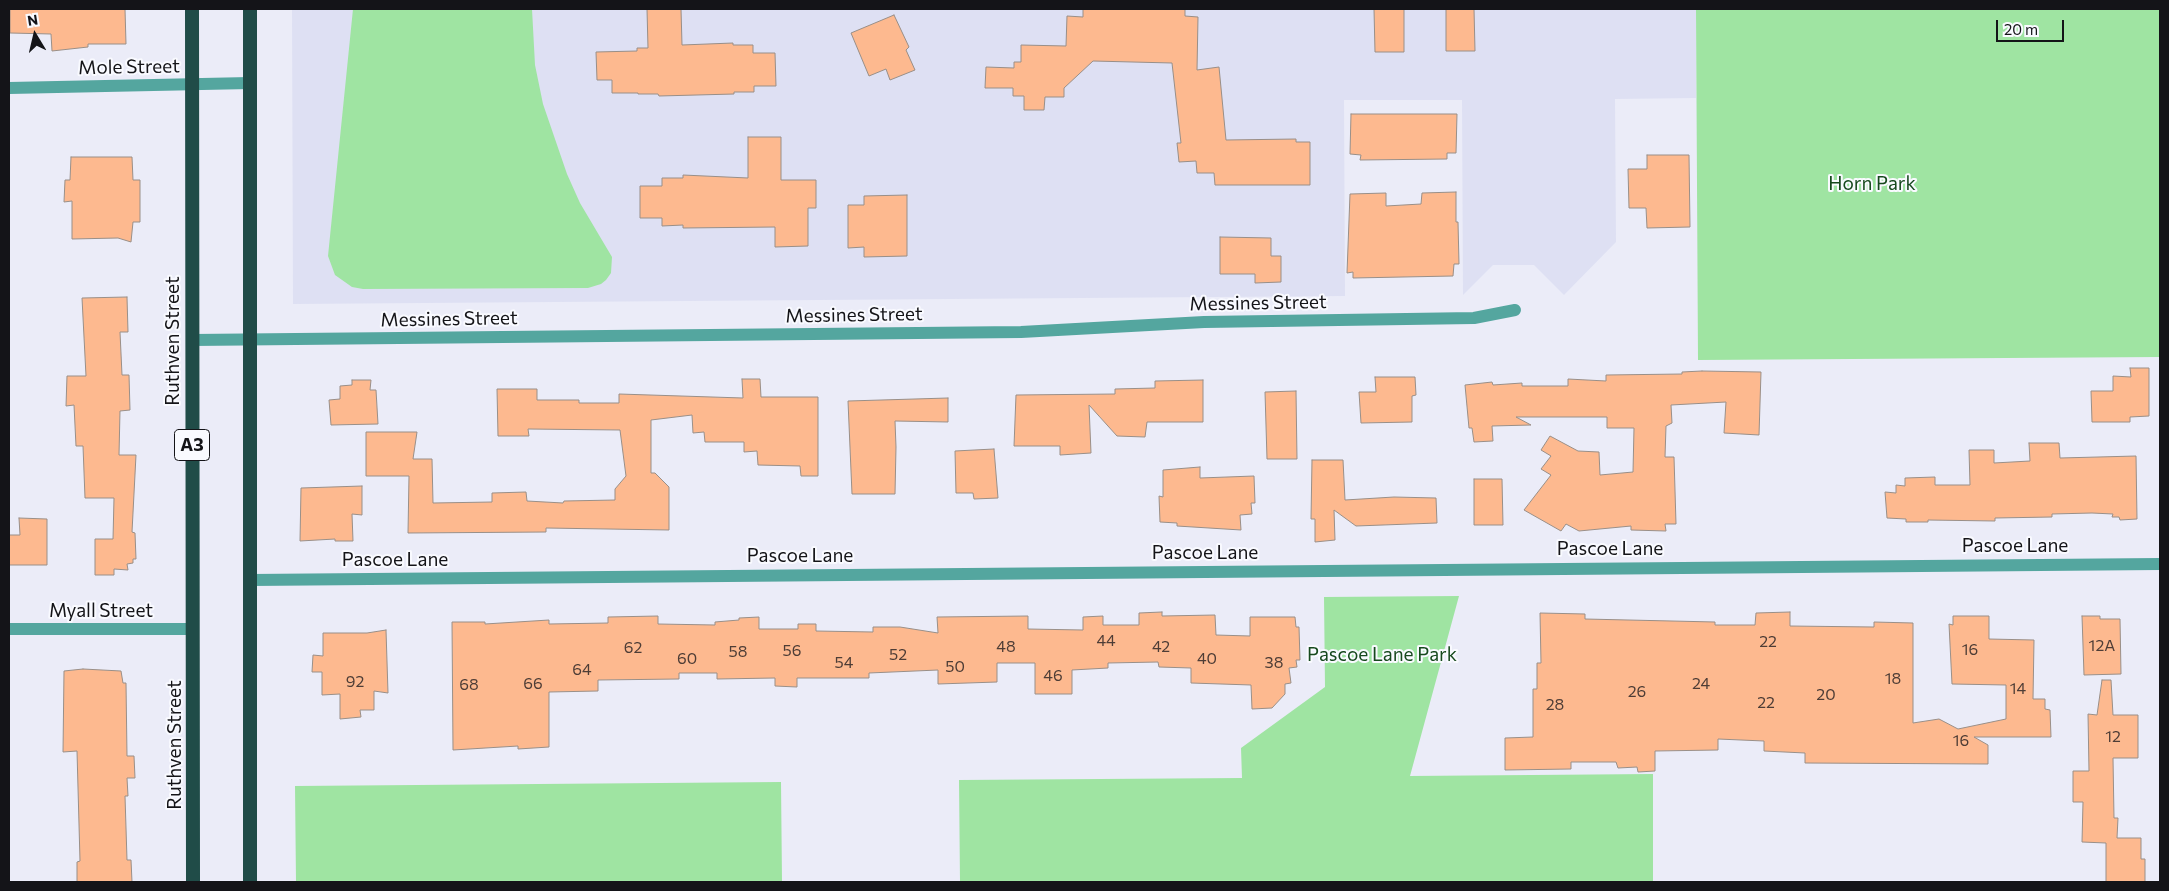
<!DOCTYPE html>
<style>
body{margin:0}
#map{position:relative;width:2169px;height:891px;overflow:hidden;background:#ebecf8;font-family:Commissioner,sans-serif}
canvas{display:block}
.frame{position:absolute;inset:0;border:10px solid #141418;pointer-events:none}
.north{position:absolute;left:10px;top:10px;width:50px;height:50px;-webkit-text-stroke:4px #f9faff;paint-order:stroke;rotate:351deg;font-size:14px;font-weight:700;line-height:20px;text-align:center;color:#141418}
.north::after{content:'';display:block;margin:auto;width:18px;height:22px;background:#141418;clip-path:polygon(50% 0,100% 100%,50% 72%,0 100%)}
.scale{position:absolute;left:1996px;top:20px;width:68px;height:22px;box-sizing:border-box;border:2px solid #141418;border-top:0;padding-left:6px;font-size:15px;line-height:18px;white-space:nowrap;color:#141418;-webkit-text-stroke:4px #f9faff;paint-order:stroke}
</style>
<div id="map">
<canvas width="2169" height="891"></canvas>
<div class="frame"></div>
<div class="north">N</div>
<div class="scale">20 m</div>
</div>
<script>
const g = document.querySelector('canvas').getContext('2d');
g.lineJoin = 'round';
function paint(path, color) { g.fillStyle = color; g.fill(path, 'evenodd'); }
const toPath = rows => new Path2D(rows.map(r => 'M' + r).join(''));
function stroke(path, color, width, dash) { g.strokeStyle = color; g.lineWidth = width; g.lineCap = dash ? 'butt' : 'round'; g.setLineDash(dash || []); g.stroke(path); }
function drawText(font, color, halo, rows, align = 'center') {
  g.font = font + ' Commissioner,sans-serif'; g.lineWidth = 4; g.setLineDash([]); g.textBaseline = 'middle'; g.strokeStyle = halo; g.fillStyle = color; for (const [text, x, y, turn = 0] of rows) {
    g.save(); g.translate(x, y); g.rotate((+turn || 0) * Math.PI / 180); g.textAlign = isNaN(turn) ? turn : align; if (halo) g.strokeText(text, 0, 0); g.fillText(text, 0, 0); g.restore();
  }
}
const built = toPath([
 [292,9,1696,9,1696,98,1615,99,1616,242,1564,295,1534,265,1493,265,1463,295,1462,100,1344,100,1345,296,293,304]
]);
const green = toPath([
 [353,9,532,9,535,65,543,104,567,174,580,203,612,257,611,273,606,280,601,284,588,288,363,289,352,287,335,275,328,256],
 [1696,9,2160,9,2160,357,1698,360],
 [1459,596,1410,776,1653,774,1653,882,960,882,959,780,1242,778,1241,748,1325,687,1324,597],
 [781,782,782,882,296,882,295,786]
]);
const building = toPath([
 [10,9,125,9,126,44,88,44,88,47,52,51,51,34,10,33,10,9],
 [647,9,681,9,682,45,733,43,733,45,753,45,753,53,775,53,776,86,754,86,754,92,734,92,734,94,659,96,658,94,638,94,638,93,612,93,612,80,597,80,596,52,637,51,637,48,648,48,647,9],
 [1083,9,1185,9,1185,16,1198,17,1197,70,1219,67,1226,140,1296,139,1296,142,1310,142,1310,185,1215,185,1214,173,1197,173,1196,161,1179,162,1177,143,1181,143,1172,63,1093,61,1064,88,1064,97,1045,97,1044,110,1024,110,1024,96,1013,96,1013,88,985,88,986,67,1014,68,1014,62,1021,62,1021,45,1066,46,1067,16,1083,17,1083,9],
 [1374,9,1404,9,1404,52,1375,52,1374,9],
 [1446,9,1474,9,1475,51,1446,51,1446,9],
 [894,15,909,47,906,50,915,70,890,80,886,69,869,76,851,33,894,15],
 [1351,114,1457,114,1456,153,1447,153,1447,159,1360,160,1361,155,1350,154,1351,114],
 [748,137,781,137,781,180,816,180,816,208,808,208,808,246,775,247,775,227,683,228,683,225,662,226,662,218,640,218,640,186,662,186,662,178,683,178,683,175,748,178,748,137],
 [1647,155,1689,155,1690,227,1647,228,1646,208,1629,208,1628,169,1647,169,1647,155],
 [71,157,132,157,133,180,140,180,140,222,133,222,131,242,118,238,72,239,72,201,64,202,65,180,70,180,71,157],
 [1456,192,1456,222,1458,222,1459,264,1454,264,1453,276,1353,278,1353,272,1347,273,1350,194,1386,193,1386,206,1421,204,1422,193,1456,192],
 [907,195,907,256,864,257,864,247,848,248,848,205,864,205,864,196,907,195],
 [1220,237,1271,238,1271,256,1281,256,1281,282,1255,283,1255,274,1220,274,1220,237],
 [127,297,128,332,120,332,122,375,129,375,130,410,120,411,119,455,136,455,132,532,135,533,136,559,133,559,133,563,127,564,128,570,114,569,114,575,95,575,95,539,113,539,114,498,85,498,83,446,76,446,74,405,66,406,67,376,86,376,82,298,127,297],
 [2130,368,2149,368,2149,416,2130,417,2130,422,2092,422,2091,391,2113,391,2113,376,2131,377,2130,368],
 [1702,371,1761,372,1759,435,1724,433,1726,402,1671,405,1672,423,1666,426,1665,457,1674,457,1676,524,1665,524,1666,531,1631,530,1631,526,1579,531,1566,524,1561,531,1524,510,1551,475,1541,469,1551,456,1541,450,1550,436,1578,451,1599,452,1600,475,1633,472,1634,428,1607,428,1607,417,1516,417,1531,425,1492,426,1493,441,1474,442,1472,428,1469,428,1465,385,1492,382,1493,385,1522,383,1522,386,1568,386,1568,379,1606,381,1606,375,1682,374,1682,372,1702,371],
 [1375,377,1415,377,1416,395,1412,396,1412,422,1361,423,1359,392,1376,392,1375,377],
 [742,379,760,379,761,397,818,397,818,476,801,476,800,466,758,465,757,451,744,452,744,442,705,442,704,432,693,433,692,415,651,420,651,473,655,473,669,487,669,530,546,528,546,532,408,533,409,476,366,476,366,432,417,432,413,459,432,459,433,503,492,502,492,493,526,492,527,501,563,503,564,501,615,500,615,489,626,476,620,430,528,429,529,436,498,436,497,389,537,389,537,400,579,400,579,403,619,403,619,394,743,398,742,379],
 [352,380,371,380,370,390,376,390,378,424,331,425,329,400,340,399,340,386,352,385,352,380],
 [1203,380,1203,422,1147,422,1145,437,1117,436,1089,405,1091,453,1060,455,1060,446,1014,446,1016,395,1115,394,1115,389,1155,388,1155,381,1203,380],
 [1296,391,1297,459,1267,459,1265,392,1296,391],
 [948,398,948,422,895,421,896,447,895,494,852,494,848,401,948,398],
 [2029,443,2059,443,2060,458,2136,456,2137,519,2120,520,2119,517,2112,517,2113,514,2092,513,2052,514,2052,517,1995,518,1995,521,1928,520,1928,522,1906,522,1906,519,1887,518,1885,492,1896,493,1896,485,1905,486,1905,478,1935,477,1935,485,1970,485,1969,450,1994,450,1994,463,2030,461,2029,443],
 [994,449,998,498,974,499,973,493,956,493,955,451,994,449],
 [1312,460,1343,460,1345,500,1394,497,1436,498,1437,523,1356,526,1334,510,1335,540,1315,542,1315,519,1311,519,1312,460],
 [1200,467,1200,478,1254,476,1255,503,1251,503,1252,514,1240,515,1241,530,1177,526,1177,523,1160,522,1159,496,1163,497,1163,470,1200,467],
 [1474,479,1502,479,1503,525,1474,525,1474,479],
 [362,486,362,515,352,514,353,541,335,541,335,539,300,541,301,488,362,486],
 [19,518,47,519,47,565,9,565,9,535,20,535,19,518],
 [1162,612,1162,616,1215,615,1216,635,1250,636,1250,617,1295,617,1296,627,1299,627,1300,660,1296,660,1297,667,1289,668,1291,683,1285,684,1285,694,1272,708,1252,709,1251,685,1191,683,1191,668,1159,667,1158,662,1108,663,1108,668,1072,670,1072,694,1035,694,1035,663,997,663,997,682,938,684,938,670,869,673,869,678,797,678,797,687,775,686,775,678,717,679,717,673,679,673,679,679,598,680,598,691,549,692,549,747,518,749,518,746,453,750,452,622,485,622,485,624,549,620,549,624,608,623,608,617,658,616,658,624,715,625,715,622,739,620,739,618,759,617,759,629,798,629,798,624,816,624,816,631,873,632,873,627,900,627,938,633,937,617,1028,616,1028,629,1083,630,1083,617,1103,616,1103,625,1139,625,1139,613,1162,612],
 [1790,612,1790,626,1874,627,1874,622,1913,623,1913,723,1939,719,1958,729,2006,719,2006,685,1952,684,1949,624,1953,625,1953,616,1989,616,1989,639,2034,640,2033,699,2045,699,2045,709,2050,710,2051,737,1974,737,1988,745,1988,764,1805,763,1805,753,1764,751,1764,741,1718,739,1718,750,1655,751,1655,771,1638,772,1637,767,1618,768,1616,762,1571,762,1571,769,1505,770,1505,738,1533,737,1533,689,1537,689,1537,663,1541,663,1540,613,1585,614,1585,619,1715,622,1715,625,1755,625,1756,613,1790,612],
 [2082,616,2100,616,2100,619,2120,619,2121,674,2084,675,2082,616],
 [386,630,388,693,374,691,374,710,360,710,361,717,340,719,340,694,322,695,322,672,312,672,313,655,323,656,323,633,367,633,386,630],
 [83,669,121,671,123,683,126,683,127,756,134,756,135,778,127,778,128,796,125,796,127,860,131,860,132,882,77,882,77,862,80,861,77,751,63,752,64,671,83,669],
 [2102,680,2111,680,2113,715,2138,715,2138,758,2113,758,2114,818,2118,818,2117,838,2141,838,2141,859,2145,859,2145,882,2106,882,2106,843,2082,842,2083,802,2073,802,2073,771,2089,771,2088,714,2097,715,2102,680]
]);
const minor = toPath([
 [9,88,250,83],
 [192,340,1021,332,1204,322,1474,318,1515,310],
 [250,580,2160,564],
 [9,629,193,629]
]);
const trunk = toPath([
 [192,9,193,882],
 [250,9,250,882]
]);
const numberNames = [
 ["44",1106,641],
 ["22",1768,642],
 ["12A",2102,646],
 ["48",1006,647],
 ["42",1161,647],
 ["62",633,648],
 ["16",1970,650],
 ["56",792,651],
 ["58",738,652],
 ["52",898,655],
 ["60",687,659],
 ["40",1207,659],
 ["54",844,663],
 ["38",1274,663],
 ["50",955,667],
 ["64",582,670],
 ["46",1053,676],
 ["18",1893,679],
 ["92",355,682],
 ["66",533,684],
 ["24",1701,684],
 ["68",469,685],
 ["14",2018,689],
 ["26",1637,692],
 ["20",1826,695],
 ["22",1766,703],
 ["28",1555,705],
 ["12",2113,737],
 ["16",1961,741]
];
const shields = [
 [192,445,35]
];
const shieldNames = [
 ["A3",192,445]
];
const streetNames = [
 ["Mole Street",129,67,-1],
 ["Messines Street",1258,303,-1],
 ["Messines Street",854,315,-1],
 ["Messines Street",449,319,-1],
 ["Ruthven Street",173,341,-90],
 ["Pascoe Lane",2015,546],
 ["Pascoe Lane",1610,549],
 ["Pascoe Lane",1205,553],
 ["Pascoe Lane",800,556],
 ["Pascoe Lane",395,560],
 ["Myall Street",101,611],
 ["Ruthven Street",175,745,-90]
];
const parkNames = [
 ["Horn Park",1872,184],
 ["Pascoe Lane Park",1382,655]
];
paint(built, '#dee0f3');
paint(green, '#9fe4a2');
paint(building, '#fdb98f');
stroke(building, '#998f88', 1);
stroke(minor, '#54a69f', 12);
stroke(trunk, '#204c48', 14);
drawText('16px', '#4e3d36', null, numberNames);
for (const [x, y, w] of shields) { const box = new Path2D(); box.roundRect(x - w / 2, y - 15.5, w, 31, 4); g.fillStyle = '#f9faff'; g.fill(box); stroke(box, '#141418', 1); }
drawText('bold 18px', '#141418', null, shieldNames);
drawText('19px', '#141418', '#f9faff', streetNames);
drawText('19px', '#16491d', '#f9faff', parkNames);
</script>
